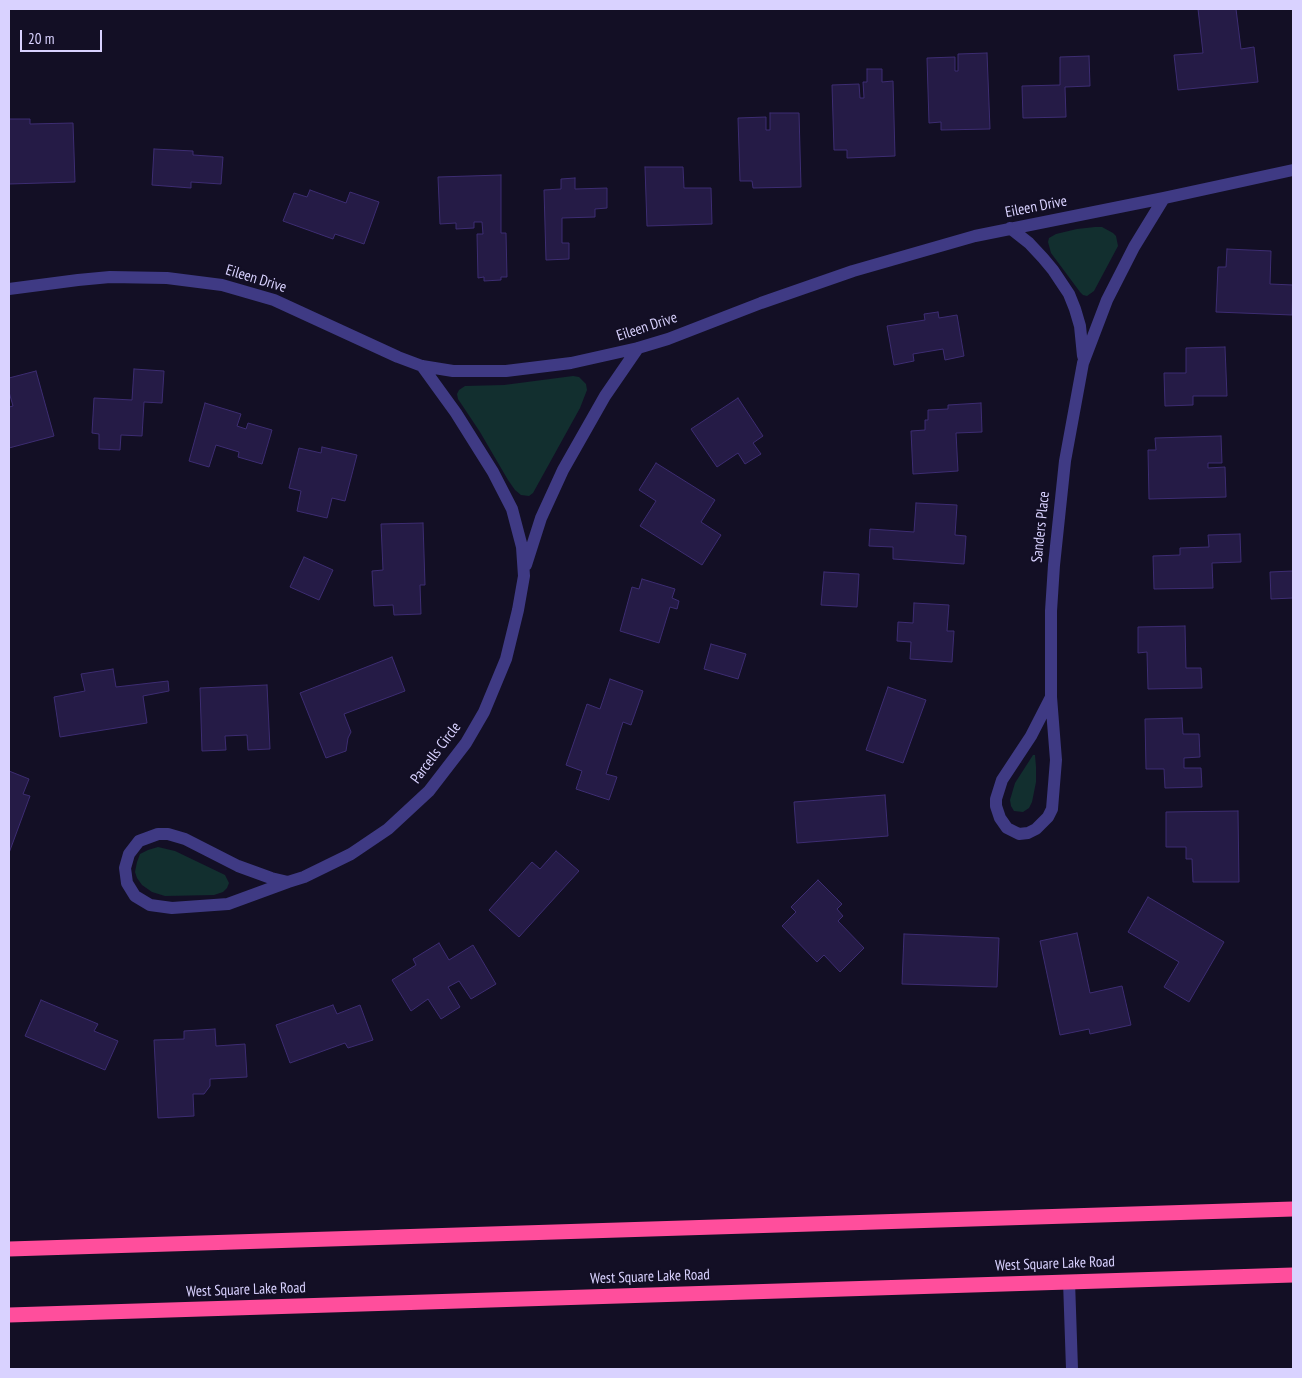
<!DOCTYPE html>
<style>
body{margin:0}
#map{position:relative;width:1302px;height:1378px;overflow:hidden;background:#130f25;font-family:"PT Sans Narrow",sans-serif}
canvas{display:block}
.frame{position:absolute;inset:0;border:10px solid #d9d2ff;pointer-events:none}
.scale{position:absolute;left:20px;top:30px;width:82px;height:22px;box-sizing:border-box;border:2px solid #d9d2ff;border-top:0;padding-left:6px;font-size:15px;line-height:18px;white-space:nowrap;color:#d9d2ff;-webkit-text-stroke:4px #130f25;paint-order:stroke}
</style>
<div id="map">
<canvas width="1302" height="1378"></canvas>
<div class="frame"></div>
<div class="scale">20 m</div>
</div>
<script>
const g = document.querySelector('canvas').getContext('2d');
g.lineJoin = 'round';
function paint(path, color) { g.fillStyle = color; g.fill(path, 'evenodd'); }
const toPath = rows => new Path2D(rows.map(r => 'M' + r).join(''));
function stroke(path, color, width, dash) { g.strokeStyle = color; g.lineWidth = width; g.lineCap = dash ? 'butt' : 'round'; g.setLineDash(dash || []); g.stroke(path); }
function drawText(font, color, halo, rows, align = 'center') {
  g.font = font + ' "PT Sans Narrow",sans-serif'; g.lineWidth = 4; g.setLineDash([]); g.textBaseline = 'middle'; g.strokeStyle = halo; g.fillStyle = color; for (const [text, x, y, turn = 0] of rows) {
    g.save(); g.translate(x, y); g.rotate((+turn || 0) * Math.PI / 180); g.textAlign = isNaN(turn) ? turn : align; if (halo) g.strokeText(text, 0, 0); g.fillText(text, 0, 0); g.restore();
  }
}
const green = toPath([
 [1095,227,1102,227,1113,233,1116,236,1118,246,1094,291,1087,296,1083,295,1080,292,1051,253,1048,242,1049,238,1056,234,1077,229],
 [573,376,579,377,586,384,587,390,580,408,533,493,529,496,521,495,515,490,508,480,480,432,458,399,457,394,459,390,465,386,504,385],
 [1033,755,1035,755,1036,767,1036,782,1032,802,1029,808,1023,812,1014,811,1011,806,1010,800,1015,783],
 [158,847,175,851,225,875,229,883,227,888,223,892,214,895,165,896,152,892,142,885,137,878,135,872,137,862,140,854,148,850]
]);
const building = toPath([
 [1198,9,1236,9,1241,49,1254,47,1258,82,1178,90,1174,55,1203,53,1198,9],
 [987,53,990,129,941,130,941,122,929,123,927,58,955,57,955,71,958,71,958,54,987,53],
 [1089,56,1090,86,1065,87,1066,117,1023,118,1022,86,1060,85,1060,57,1089,56],
 [867,69,882,69,882,82,893,81,895,156,847,158,847,150,834,150,832,85,859,84,860,98,864,98,863,82,867,82,867,69],
 [770,113,799,113,801,187,753,188,752,181,740,181,738,118,766,117,766,130,770,130,770,113],
 [9,119,30,119,30,124,73,123,75,182,9,184,9,119],
 [154,149,193,151,193,155,223,157,221,184,191,182,191,188,152,185,154,149],
 [645,167,683,167,684,188,711,188,712,224,647,226,645,167],
 [501,175,501,233,506,233,507,277,501,277,501,280,484,281,484,277,478,278,477,234,483,234,482,222,474,222,474,228,456,229,456,223,440,224,438,177,501,175],
 [575,178,575,189,607,188,607,208,595,209,595,217,562,218,562,243,569,243,569,259,546,260,544,190,561,189,561,179,575,178],
 [310,190,346,203,350,192,379,202,364,244,335,234,333,239,283,221,294,193,307,197,310,190],
 [1227,249,1271,251,1270,284,1293,285,1292,315,1216,312,1218,267,1226,267,1227,249],
 [938,312,939,318,957,315,964,356,945,360,943,349,913,354,914,361,894,365,887,326,925,320,924,314,938,312],
 [1225,347,1227,396,1193,396,1193,405,1165,406,1164,373,1186,373,1186,348,1225,347],
 [134,369,164,371,162,403,144,402,142,436,121,435,120,450,99,449,99,434,92,433,94,398,132,400,134,369],
 [36,371,54,436,9,448,9,407,13,406,9,392,9,378,36,371],
 [738,398,763,436,753,443,761,454,745,464,738,453,717,467,691,429,738,398],
 [205,403,241,414,237,426,246,429,248,423,272,430,262,464,238,457,239,452,216,445,209,467,189,461,205,403],
 [981,403,982,432,956,433,958,471,913,474,911,431,925,430,925,420,928,420,928,410,948,409,948,405,981,403],
 [1221,436,1222,463,1208,463,1208,468,1225,467,1226,497,1149,499,1148,450,1156,450,1155,438,1221,436],
 [322,447,357,455,345,501,332,498,327,518,297,511,301,491,289,488,299,448,321,453,322,447],
 [656,463,715,500,701,522,721,535,702,565,640,526,656,501,639,490,656,463],
 [916,503,957,505,955,535,966,536,964,564,893,559,893,547,869,546,870,529,914,532,916,503],
 [423,523,425,585,420,585,421,614,394,615,393,605,374,606,372,571,383,570,381,524,423,523],
 [1240,534,1241,562,1212,563,1213,588,1154,589,1153,556,1180,555,1180,548,1209,547,1208,535,1240,534],
 [304,557,333,570,319,600,290,587,304,557],
 [1293,571,1293,598,1271,599,1270,572,1293,571],
 [824,572,859,574,857,607,821,605,824,572],
 [642,579,675,589,672,598,679,601,677,609,670,607,659,643,620,631,632,587,639,589,642,579],
 [914,603,949,605,947,631,954,631,952,662,910,659,911,642,897,641,898,622,913,623,914,603],
 [1185,626,1186,668,1201,668,1202,688,1148,689,1147,652,1138,653,1138,627,1185,626],
 [711,644,746,654,738,679,704,669,711,644],
 [392,657,405,691,344,714,351,732,348,738,346,751,326,758,300,693,392,657],
 [113,669,116,687,168,681,169,691,143,696,147,723,60,737,54,697,85,691,81,674,113,669],
 [610,679,643,691,631,725,623,722,606,774,617,777,609,800,576,789,582,771,566,765,587,704,600,709,610,679],
 [267,685,270,749,248,750,247,735,225,736,226,750,202,751,200,688,267,685],
 [888,687,926,700,903,763,866,750,888,687],
 [1182,718,1183,734,1199,734,1200,757,1184,758,1184,768,1201,768,1202,787,1165,788,1164,769,1146,769,1145,719,1182,718],
 [9,771,29,779,23,794,30,796,9,853,9,771],
 [885,795,888,836,797,843,794,802,885,795],
 [1238,811,1239,882,1193,882,1192,859,1186,859,1186,847,1166,847,1166,812,1238,811],
 [556,851,579,871,519,937,489,910,532,862,540,869,556,851],
 [818,880,842,904,837,909,843,916,838,921,864,948,840,972,824,955,817,962,782,926,796,912,791,907,818,880],
 [1148,897,1224,942,1189,1002,1164,987,1179,962,1128,932,1148,897],
 [1077,933,1090,993,1122,986,1131,1025,1090,1034,1089,1029,1060,1035,1040,941,1077,933],
 [904,934,999,938,997,987,902,984,904,934],
 [439,943,449,960,473,945,496,984,471,999,459,981,448,987,460,1007,441,1019,428,999,411,1011,392,980,416,965,413,959,439,943],
 [41,1000,98,1024,94,1031,118,1041,105,1070,25,1036,41,1000],
 [333,1005,337,1014,360,1005,373,1040,348,1048,345,1043,290,1063,276,1025,333,1005],
 [215,1029,216,1046,245,1044,247,1077,210,1079,210,1086,204,1094,193,1094,194,1116,158,1118,154,1040,184,1039,184,1031,215,1029]
]);
const minor = toPath([
 [1010,228,1029,243,1043,258,1053,270,1069,294,1075,309,1080,326,1083,356],
 [9,289,78,280,110,277,167,278,222,285,274,300,398,357,422,366,453,371,506,371,571,363,638,348,668,339,761,303,853,271,975,236,1164,198,1293,170],
 [526,565,541,518,563,470,605,396,638,348],
 [1051,697,1056,760,1052,809,1048,817,1036,829,1028,833,1019,834,1007,828,1000,818,996,806,996,799,1002,780,1031,736,1051,697,1051,611,1054,565,1065,461,1083,363,1107,300,1134,247,1164,198],
 [288,882,228,904,172,908,150,905,135,896,127,883,125,868,129,854,139,841,158,834,168,834,185,839,238,866,271,878,288,882,304,877,351,854,388,829,429,791,466,743,484,712,506,659,518,610,524,576,522,547,512,509,493,472,456,413,422,366],
 [1069,1281,1072,1369]
]);
const highway = toPath([
 [9,1249,1293,1209],
 [9,1315,1293,1275]
]);
const streetNames = [
 ["Eileen Drive",1036,207,-11],
 ["Eileen Drive",256,279,17],
 ["Eileen Drive",647,327,-18],
 ["Sanders Place",1041,527,-84],
 ["Parcells Circle",436,753,-53],
 ["West Square Lake Road",1055,1264,-2],
 ["West Square Lake Road",650,1277,-2],
 ["West Square Lake Road",246,1290,-2]
];
paint(green, '#122f2f');
paint(building, '#251b46');
stroke(building, '#3d2d72', 1);
stroke(minor, '#3f3a84', 12);
stroke(highway, '#ff4e9c', 15);
drawText('15px', '#d9d2ff', '#130f25', streetNames);
</script>
